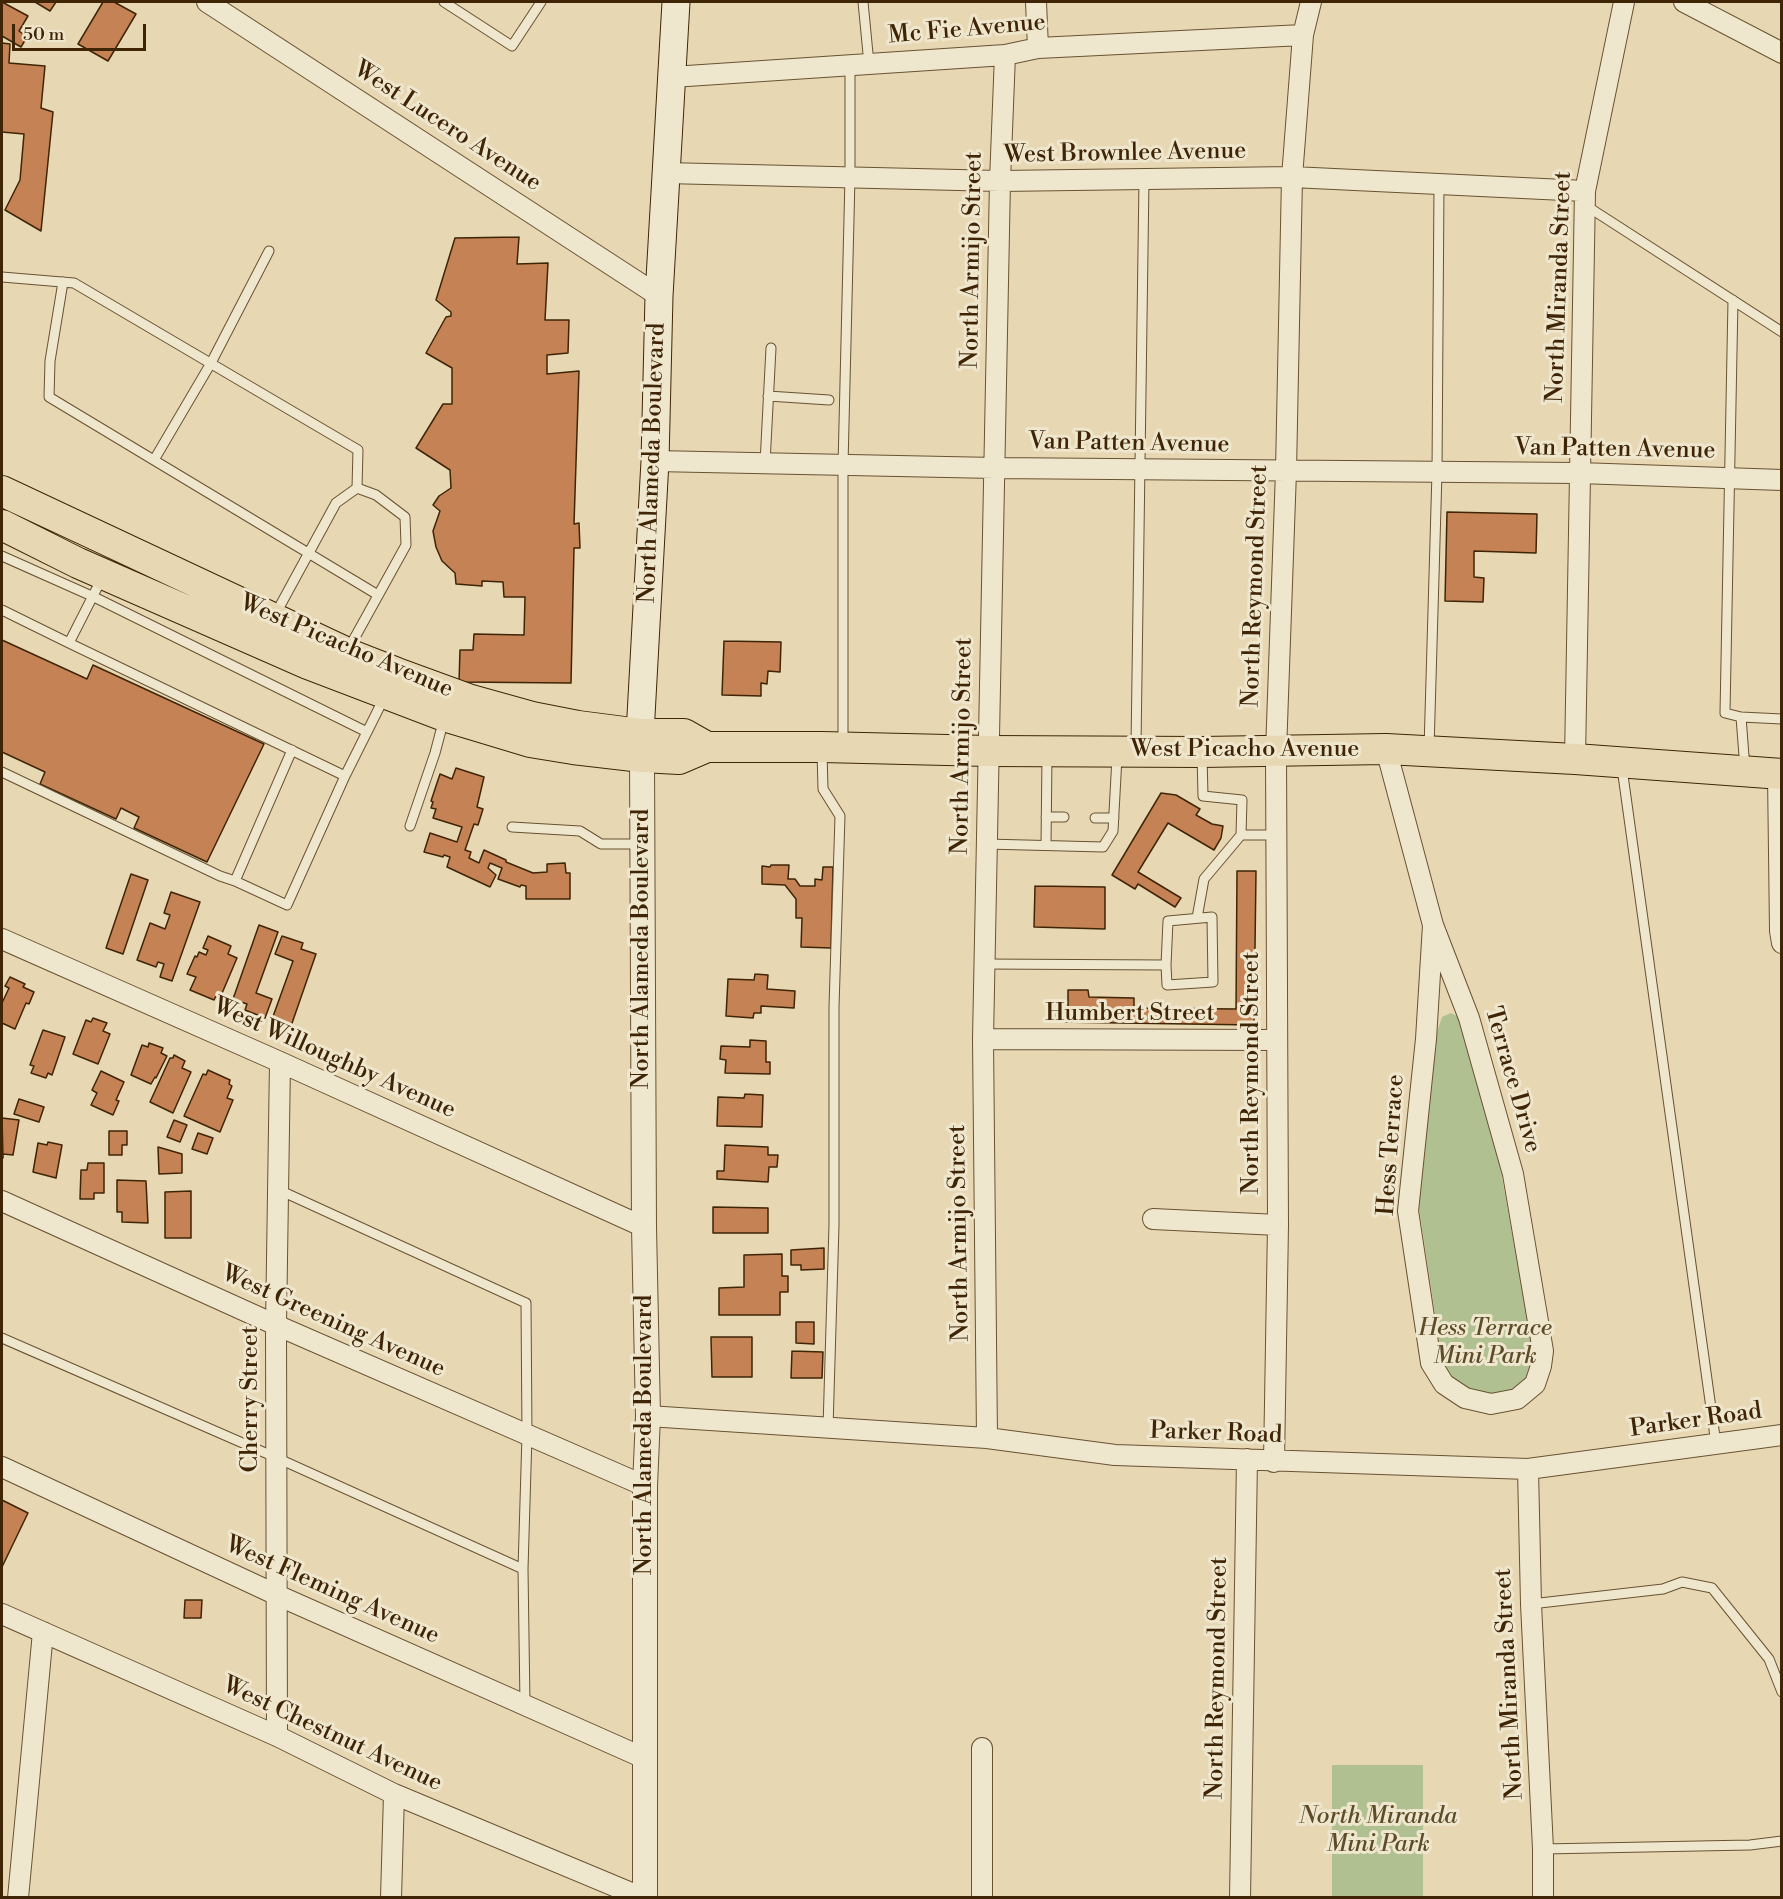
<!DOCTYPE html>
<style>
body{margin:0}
#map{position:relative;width:1783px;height:1899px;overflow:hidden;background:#e7d8b3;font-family:"Libre Bodoni",serif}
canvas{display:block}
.frame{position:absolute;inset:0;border:3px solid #3f2506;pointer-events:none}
.scale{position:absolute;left:12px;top:24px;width:134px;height:27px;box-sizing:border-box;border:3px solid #3f2506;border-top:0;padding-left:8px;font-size:18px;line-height:21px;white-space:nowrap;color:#3f2506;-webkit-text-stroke:4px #efe6ce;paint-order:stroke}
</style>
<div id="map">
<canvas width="1783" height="1899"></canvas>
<div class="frame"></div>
<div class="scale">50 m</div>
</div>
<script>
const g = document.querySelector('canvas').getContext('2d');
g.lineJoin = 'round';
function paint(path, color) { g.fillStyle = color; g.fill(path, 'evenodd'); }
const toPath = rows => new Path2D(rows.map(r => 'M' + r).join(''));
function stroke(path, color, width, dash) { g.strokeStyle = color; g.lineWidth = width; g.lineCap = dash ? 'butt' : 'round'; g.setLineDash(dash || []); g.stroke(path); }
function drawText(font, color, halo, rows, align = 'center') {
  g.font = font + ' "Libre Bodoni",serif'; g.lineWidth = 6; g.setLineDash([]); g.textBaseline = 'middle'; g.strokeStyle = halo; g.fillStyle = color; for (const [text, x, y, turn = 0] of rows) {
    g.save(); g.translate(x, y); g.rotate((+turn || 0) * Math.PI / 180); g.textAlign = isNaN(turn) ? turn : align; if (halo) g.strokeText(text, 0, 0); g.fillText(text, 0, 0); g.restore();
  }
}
const green = toPath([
 [1451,1013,1461,1018,1500,1166,1535,1362,1527,1379,1518,1386,1503,1394,1484,1394,1464,1388,1451,1379,1442,1360,1419,1208,1436,1035,1442,1017],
 [1332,1765,1423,1765,1423,1897,1332,1897]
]);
const building = toPath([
 [2,2,28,16,19,31,27,37,21,47,2,36,2,2],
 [35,2,56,2,50,11,35,2],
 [103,2,114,2,136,14,108,61,78,44,103,2],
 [2,43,10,44,9,63,45,66,41,108,53,112,41,231,5,210,20,180,24,134,2,132,2,43],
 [519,237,517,264,548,263,545,320,569,320,568,353,547,355,547,374,579,371,574,524,579,523,580,548,574,548,571,683,459,682,460,650,473,650,474,634,524,635,525,597,504,597,503,582,482,581,482,586,456,584,455,573,442,561,436,547,433,531,440,511,433,505,439,496,451,488,450,470,416,448,443,404,452,404,452,368,426,353,446,317,451,316,451,312,436,300,455,238,519,237],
 [1447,512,1537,514,1536,553,1474,551,1474,577,1484,578,1483,602,1445,601,1447,512],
 [2,640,87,679,93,665,264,744,207,862,134,828,139,817,121,808,116,819,40,784,45,772,2,752,2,640],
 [724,641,781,642,780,672,768,671,767,684,761,683,761,696,722,695,724,641],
 [456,768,484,777,477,807,483,809,478,825,474,824,465,850,471,852,469,858,479,863,484,850,506,860,506,862,533,873,547,872,547,864,565,863,566,873,570,873,570,899,526,899,526,886,521,885,520,887,498,879,502,868,490,863,488,868,496,875,490,887,447,867,450,857,444,855,443,857,424,852,430,833,457,842,462,827,433,818,436,809,431,808,433,802,431,801,440,774,452,779,456,768],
 [1161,793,1176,795,1200,809,1196,815,1212,824,1223,826,1221,838,1214,850,1168,823,1138,872,1181,898,1175,907,1138,884,1135,889,1112,875,1161,793],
 [771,865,789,865,788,879,795,879,800,886,815,886,815,879,822,880,823,867,833,867,831,948,801,947,802,918,796,918,796,899,785,885,762,884,762,866,770,867,771,865],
 [1237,871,1256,871,1254,1025,1056,1022,1056,1013,1068,1013,1068,990,1088,990,1089,997,1134,998,1134,1008,1236,1009,1237,871],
 [131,874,148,880,123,954,106,948,131,874],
 [1035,886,1105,887,1105,929,1034,927,1035,886],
 [171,892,200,902,172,981,160,977,164,964,158,962,156,967,137,960,150,923,165,929,170,915,164,913,171,892],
 [259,925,278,932,256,993,272,999,265,1018,245,1010,247,1004,233,999,259,925],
 [208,936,231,946,228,954,237,958,220,998,216,996,214,1000,190,990,196,977,187,974,195,956,197,957,199,952,206,955,208,950,203,948,208,936],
 [282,936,303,943,301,949,316,954,290,1029,271,1022,293,961,275,954,282,936],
 [755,974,768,975,767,989,795,991,794,1008,761,1006,761,1013,754,1013,753,1018,726,1016,728,979,754,980,755,974],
 [10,977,25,984,23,987,34,992,29,1004,26,1003,15,1029,2,1023,2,1003,9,988,5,986,10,977],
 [93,1018,107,1023,103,1031,110,1034,98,1064,73,1054,86,1020,91,1022,93,1018],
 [43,1030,65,1037,52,1075,48,1073,46,1078,31,1073,34,1066,30,1065,43,1030],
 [750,1040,766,1041,766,1062,770,1062,770,1074,725,1073,726,1060,720,1059,721,1046,750,1047,750,1040],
 [149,1043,163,1048,161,1053,167,1056,156,1078,155,1077,151,1084,131,1075,142,1045,148,1047,149,1043],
 [174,1055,185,1061,182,1068,191,1072,173,1113,150,1102,170,1058,173,1058,174,1055],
 [208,1070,230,1080,229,1084,232,1086,227,1098,233,1100,220,1132,184,1116,203,1074,206,1075,208,1070],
 [101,1071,124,1082,116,1100,119,1101,113,1115,91,1105,97,1093,92,1090,101,1071],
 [745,1094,763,1095,762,1127,717,1126,718,1097,744,1098,745,1094],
 [19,1099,44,1107,39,1122,14,1114,19,1099],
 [2,1118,19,1120,13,1155,3,1154,3,1158,2,1118],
 [174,1120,187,1125,180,1142,167,1137,174,1120],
 [109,1131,127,1131,127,1145,122,1145,122,1155,109,1155,109,1131],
 [198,1133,213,1138,207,1154,192,1149,198,1133],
 [48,1142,62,1145,56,1178,33,1172,38,1143,47,1145,48,1142],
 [725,1145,768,1147,768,1155,778,1155,777,1167,769,1167,768,1182,717,1179,717,1171,724,1171,725,1145],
 [158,1147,182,1154,182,1173,159,1174,158,1147],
 [88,1163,104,1163,104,1193,94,1193,94,1199,80,1199,81,1170,87,1170,88,1163],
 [117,1180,146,1181,148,1223,122,1222,122,1212,117,1212,117,1180],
 [191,1191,191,1238,165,1238,165,1192,191,1191],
 [713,1207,768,1208,768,1233,713,1233,713,1207],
 [824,1248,824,1269,801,1270,801,1265,791,1265,791,1250,824,1248],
 [782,1254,782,1276,788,1276,788,1292,780,1292,780,1315,719,1315,719,1288,744,1287,744,1255,782,1254],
 [796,1322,814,1322,814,1344,796,1343,796,1322],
 [711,1337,752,1337,752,1377,712,1377,711,1337],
 [792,1351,823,1352,822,1378,791,1378,792,1351],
 [2,1500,28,1513,2,1567,2,1500],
 [185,1600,202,1600,201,1618,184,1618,185,1600]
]);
const service = toPath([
 [444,2,512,46,541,2],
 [863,2,869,64],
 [1585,205,1782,332],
 [2,277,74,283,358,450,357,488],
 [63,282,50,361,49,397,378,595],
 [1733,300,1725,713,1741,717,1782,719],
 [768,396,829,400],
 [154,460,211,363,269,251],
 [765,463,771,348],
 [2,556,94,597,367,732],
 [2,610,69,643,102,578],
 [275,615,336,503,357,488,376,495,405,517,406,545,349,648],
 [69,643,345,776],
 [1741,717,1745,769],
 [843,744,843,465,850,177,850,65],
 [1136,746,1144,179],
 [1429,749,1437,472,1439,184],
 [292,750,235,881,287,905,345,776,384,698],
 [822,752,823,789,840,816,834,1007,834,1225,828,1428],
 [1202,755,1203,796,1242,800,1241,835],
 [1622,768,1716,1444],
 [2,772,220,876,235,881],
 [1046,817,1064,817],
 [1095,818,1114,818],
 [410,826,435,753,444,719],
 [512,827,580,831,601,844,642,844],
 [986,844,1103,847,1113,831,1117,757],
 [1046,845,1047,757],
 [1197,918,1204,879,1241,835,1277,835],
 [984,964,1166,965,1167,985,1213,982,1212,917,1168,921,1166,965],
 [2,1338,277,1458,523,1569,527,1435,526,1303,279,1190],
 [523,1569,525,1704],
 [1531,1604,1663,1589,1682,1582,1712,1588,1769,1659,1782,1692],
 [1543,1849,1750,1845,1782,1841]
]);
const minor = toPath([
 [207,2,659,296],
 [1036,2,1038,48],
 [1684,2,1782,53],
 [672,77,1005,55,1038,48,1303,35],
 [665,173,1000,181,1292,177,1585,191],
 [655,461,995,468,1579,473,1782,480],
 [1386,749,1433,925,1469,1018,1513,1174,1543,1351,1541,1366,1535,1384,1517,1399,1491,1404,1465,1398,1444,1384,1431,1363,1408,1211,1426,1039,1433,925],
 [1575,759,1585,191,1624,2],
 [1778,774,1780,931,1782,943],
 [2,939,280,1062,644,1227],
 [983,1039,1276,1040],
 [2,1201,276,1325,645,1486],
 [1153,1219,1278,1225],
 [648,1416,987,1438,1115,1455,1528,1469,1782,1435],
 [987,1438,983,1039,1000,181,1005,55],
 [1274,1462,1278,1225,1276,752,1286,471,1292,177,1303,35,1311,2],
 [2,1467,277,1595,644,1758],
 [1528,1469,1531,1604,1543,1849,1543,1898],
 [2,1614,277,1736,394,1794,643,1898],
 [277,1736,276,1325,280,1062],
 [18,1898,43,1632],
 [391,1898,394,1794],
 [982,1898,982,1748],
 [1240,1898,1247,1459]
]);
const tertiary = toPath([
 [642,757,644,1227,648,1416,645,1486,645,1898]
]);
const secondary = toPath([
 [642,755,640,734,655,461,659,296,676,2]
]);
const primary = toPath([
 [2,491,356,657,397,673,471,700,532,717,578,726,640,734,684,734,707,747],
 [2,525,78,563,308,664,447,717,530,742,573,749,642,757,679,759,707,747,822,747,988,751,1202,752,1386,749,1575,759,1782,774]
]);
const streetNames = [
 ["Mc Fie Avenue",967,30,-5],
 ["West Lucero Avenue",447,127,33],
 ["West Brownlee Avenue",1125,154,-1],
 ["North Armijo Street",973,260,-89],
 ["North Miranda Street",1560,287,-88],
 ["Van Patten Avenue",1129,444,1],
 ["Van Patten Avenue",1615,450,1],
 ["North Alameda Boulevard",653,463,-88],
 ["North Reymond Street",1256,586,-88],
 ["West Picacho Avenue",346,647,23],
 ["North Armijo Street",963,746,-89],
 ["West Picacho Avenue",1245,750],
 ["North Alameda Boulevard",642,949,-90],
 ["Humbert Street",1130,1014],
 ["West Willoughby Avenue",334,1059,24],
 ["North Reymond Street",1252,1073,-90],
 ["Terrace Drive",1512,1080,74],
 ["Hess Terrace",1392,1145,-86],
 ["North Armijo Street",960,1233,-91],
 ["West Greening Avenue",333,1322,24],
 ["Cherry Street",251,1399,-90],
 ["Parker Road",1696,1421,-8],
 ["Parker Road",1216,1434,2],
 ["North Alameda Boulevard",645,1435,-90],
 ["West Fleming Avenue",332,1591,24],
 ["North Reymond Street",1218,1678,-89],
 ["North Miranda Street",1510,1684,-93],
 ["West Chestnut Avenue",332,1735,25]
];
const parkNames = [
 ["Hess Terrace",1485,1329],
 ["Mini Park",1485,1357],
 ["North Miranda",1378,1817],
 ["Mini Park",1378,1845]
];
paint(green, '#b1c090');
paint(building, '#c58255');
stroke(building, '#3f2506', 1.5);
stroke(service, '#695231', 11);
stroke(minor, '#695231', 22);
stroke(tertiary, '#695231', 26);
stroke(secondary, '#3f2506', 29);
stroke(primary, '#3f2506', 32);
stroke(service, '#efe6ce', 9);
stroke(minor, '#efe6ce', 20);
stroke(tertiary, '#efe6ce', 24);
stroke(secondary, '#efe6ce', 27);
stroke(primary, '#e7d8b3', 30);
drawText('24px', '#3f2506', '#efe6ce', streetNames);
drawText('italic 24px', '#5c4c28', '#efe6ce', parkNames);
</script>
